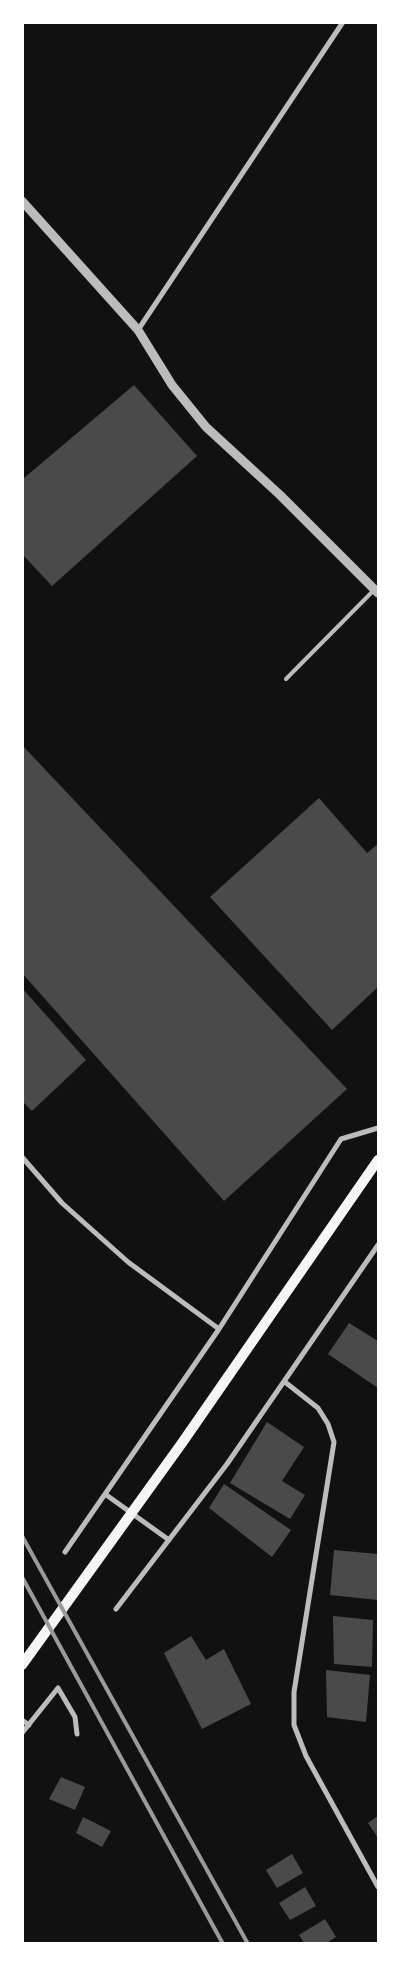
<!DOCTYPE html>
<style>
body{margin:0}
#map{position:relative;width:401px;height:1966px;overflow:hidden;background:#111;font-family:"Fira Sans",sans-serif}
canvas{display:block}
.frame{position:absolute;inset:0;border:24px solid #fff;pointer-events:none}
</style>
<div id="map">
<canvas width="401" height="1966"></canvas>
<div class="frame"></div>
</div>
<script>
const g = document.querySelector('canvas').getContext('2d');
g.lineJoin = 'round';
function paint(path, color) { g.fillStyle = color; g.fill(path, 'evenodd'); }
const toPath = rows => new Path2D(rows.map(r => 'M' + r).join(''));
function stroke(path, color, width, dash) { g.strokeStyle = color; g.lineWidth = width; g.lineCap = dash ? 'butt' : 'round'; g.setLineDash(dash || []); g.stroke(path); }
const building = toPath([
 [134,385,197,456,52,586,22,554,22,476,24,478],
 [22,745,347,1089,224,1201,22,973],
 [319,798,367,853,378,844,378,987,332,1030,210,897],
 [22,988,86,1060,32,1111,22,1101],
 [349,1323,378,1341,378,1388,328,1354],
 [267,1422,304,1447,282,1481,305,1495,290,1519,230,1483],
 [224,1484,291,1530,272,1557,209,1508],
 [334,1550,378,1554,378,1600,330,1595],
 [333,1616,373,1620,372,1667,334,1664],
 [191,1636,206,1660,224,1649,251,1704,202,1729,164,1653],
 [326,1670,370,1675,366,1722,327,1717],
 [61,1777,85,1787,75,1810,49,1799],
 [378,1816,378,1838,368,1823],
 [83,1817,111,1831,102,1847,76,1833],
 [292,1854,303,1873,277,1888,266,1870],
 [305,1887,316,1906,290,1920,279,1903],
 [325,1919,336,1937,325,1944,305,1944,299,1935]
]);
const service = toPath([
 [286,679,375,589]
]);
const minor = toPath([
 [138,330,343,22],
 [22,1157,62,1203,128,1262,219,1329,341,1139,378,1128],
 [285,1382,318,1408,328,1424,334,1442,294,1692,294,1725,306,1756,378,1887],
 [105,1494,169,1540],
 [65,1552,219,1329],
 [116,1609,227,1464,378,1245],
 [22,1720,29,1725],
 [22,1733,58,1688,75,1717,77,1734]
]);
const tertiary = toPath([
 [22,201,138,330,172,385,206,427,280,495,378,593]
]);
const secondary = toPath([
 [22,1665,182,1443,378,1160]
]);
const rail = toPath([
 [22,1536,248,1944],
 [22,1577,223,1944]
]);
paint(building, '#4a4a4a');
stroke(service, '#bcbcbc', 4);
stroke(minor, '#bcbcbc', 5);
stroke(tertiary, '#bcbcbc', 9);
stroke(secondary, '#f5f5f5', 10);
stroke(rail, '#9a9a9a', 4);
</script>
